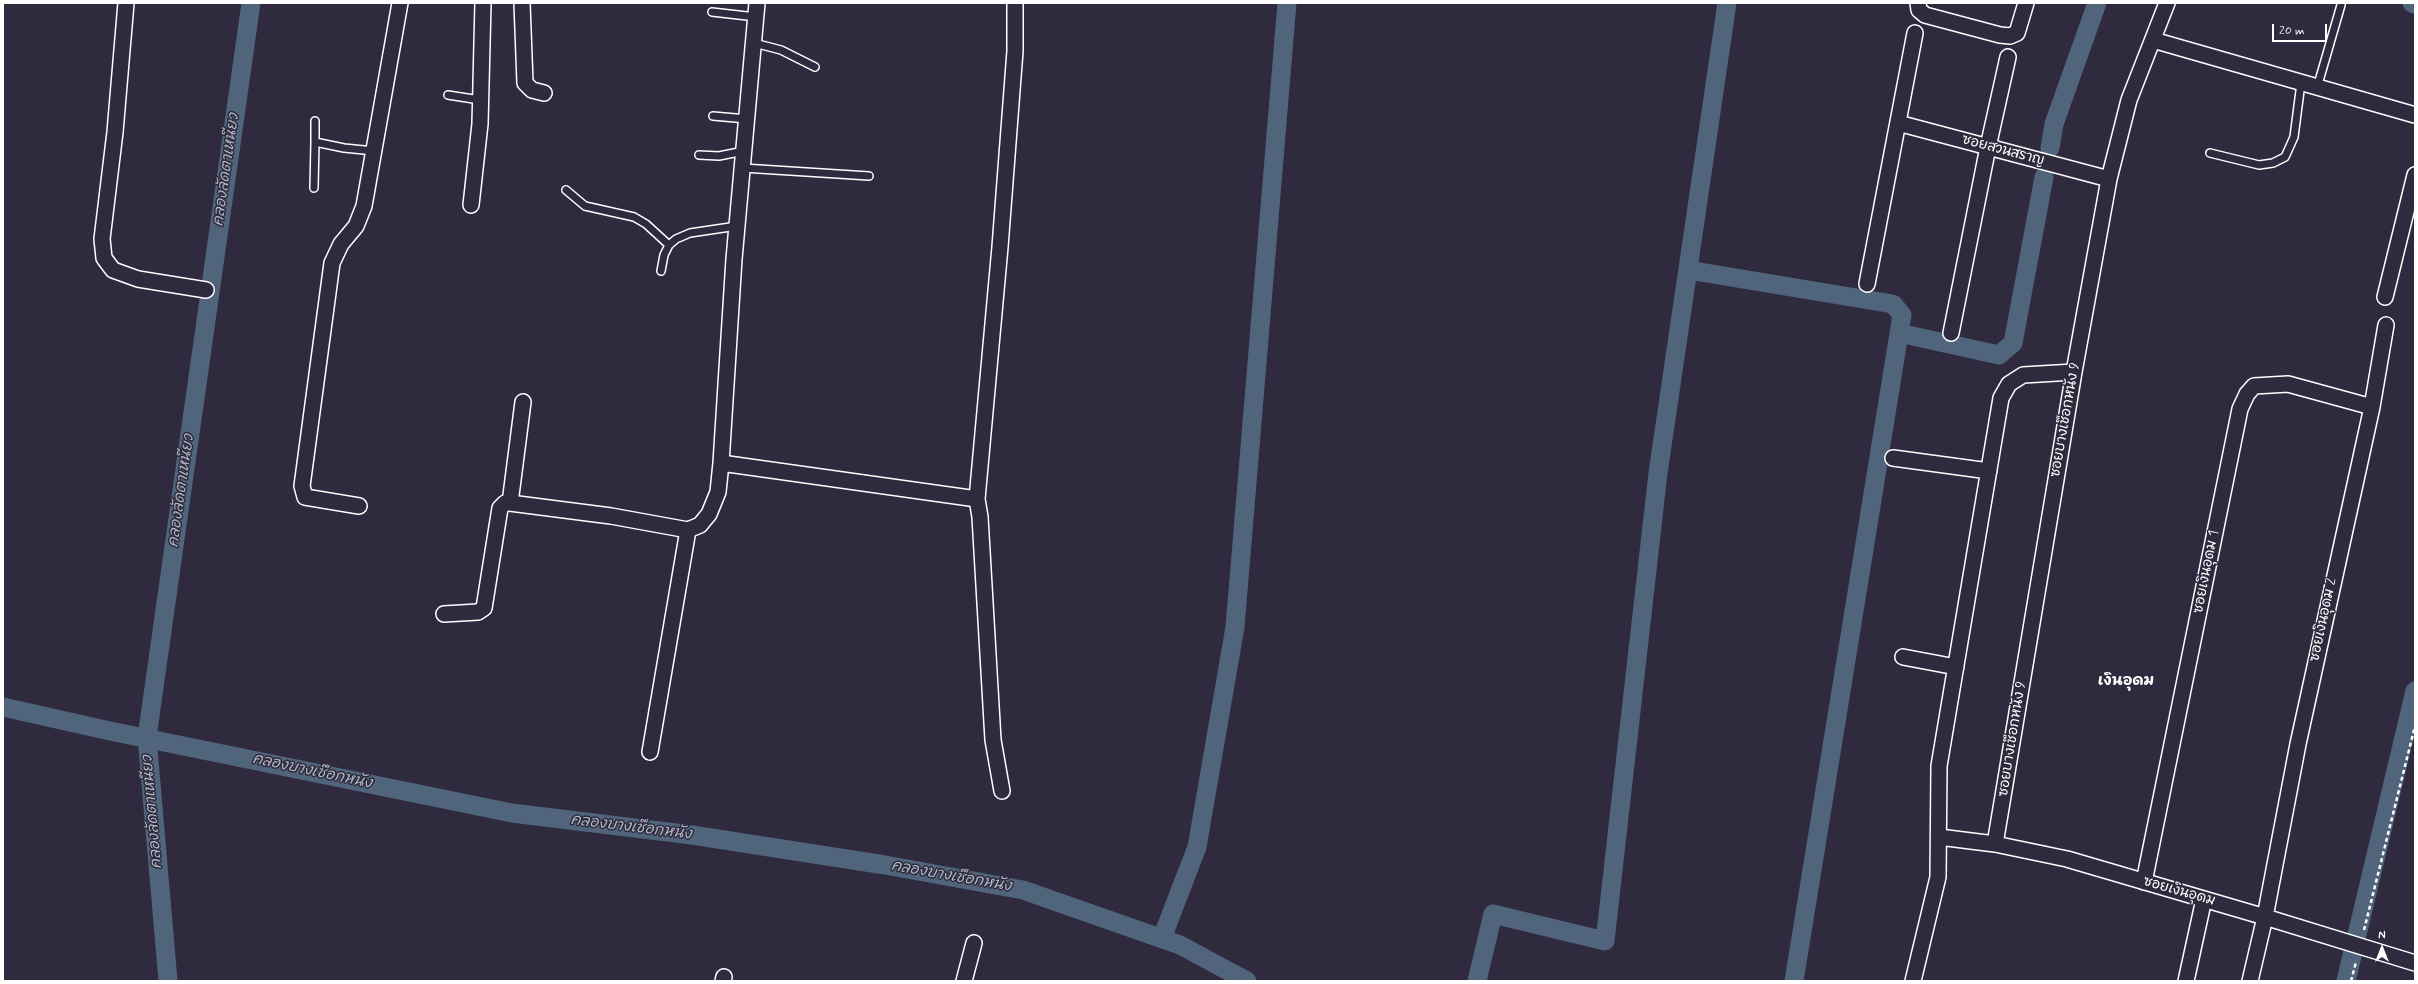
<!DOCTYPE html>
<meta charset="utf-8">
<style>
body{margin:0}
#map{position:relative;width:2418px;height:984px;overflow:hidden;background:#2f2a3d;font-family:Mynerve,sans-serif}
canvas{display:block}
.frame{position:absolute;inset:0;border:4px solid #fff;pointer-events:none}
.north{position:absolute;left:2362px;top:928px;width:40px;height:40px;-webkit-text-stroke:3px #2f2a3d;paint-order:stroke;rotate:0deg;font-size:11px;font-weight:700;line-height:16px;text-align:center;color:#fff}
.north::after{content:'';display:block;margin:auto;width:14px;height:18px;background:#fff;clip-path:polygon(50% 0,100% 100%,50% 72%,0 100%)}
.scale{position:absolute;left:2272px;top:24px;width:55px;height:18px;box-sizing:border-box;border:2px solid #fff;border-top:0;padding-left:5px;font-size:12px;line-height:14px;white-space:nowrap;color:#fff;-webkit-text-stroke:3px #2f2a3d;paint-order:stroke}
</style>
<div id="map">
<canvas width="2418" height="984"></canvas>
<div class="frame"></div>
<div class="north">N</div>
<div class="scale">20 m</div>
</div>
<script>
const g = document.querySelector('canvas').getContext('2d');
g.lineJoin = 'round';
const toPath = rows => new Path2D(rows.map(r => 'M' + r).join(''));
function stroke(path, color, width, dash) { g.strokeStyle = color; g.lineWidth = width; g.lineCap = dash ? 'butt' : 'round'; g.setLineDash(dash || []); g.stroke(path); }
function drawText(font, color, halo, rows, align = 'center') {
  g.font = font + ' Mynerve,"Playpen Sans Thai",sans-serif'; g.lineWidth = 3; g.setLineDash([]); g.textBaseline = 'middle'; g.strokeStyle = halo; g.fillStyle = color; for (const [text, x, y, turn = 0] of rows) {
    g.save(); g.translate(x, y); g.rotate((+turn || 0) * Math.PI / 180); g.textAlign = isNaN(turn) ? turn : align; if (halo) g.strokeText(text, 0, 0); g.fillText(text, 0, 0); g.restore();
  }
}
const canal = toPath([
 [2412,3,2415,4],
 [2050,148,2054,124,2097,3],
 [1688,270,1893,304,1902,315,1794,981],
 [1899,333,1999,355,2013,343,2044,177],
 [3,707,110,731,512,813,692,835,885,865,1023,890,1180,945,1247,981],
 [1162,938,1197,847,1235,627,1287,3],
 [168,981,147,737,251,3],
 [1477,981,1493,914,1605,941,1658,473,1727,3],
 [2346,981,2415,691]
]);
const path = toPath([
 [2364,930,2415,726],
 [2351,981,2356,962]
]);
const service = toPath([
 [712,12,756,17],
 [754,43,781,50,815,67],
 [2317,88,2341,5],
 [448,95,480,100],
 [713,116,747,119],
 [315,121,315,142,344,148,374,151],
 [2210,153,2259,165,2273,163,2285,157,2294,137,2301,83],
 [699,155,719,156,744,151],
 [743,168,869,176],
 [314,188,315,142],
 [566,190,585,206,634,217,646,224,669,245],
 [661,271,664,255,669,245,676,239,690,233,737,226]
]);
const minor = toPath([
 [126,3,115,132,102,239,104,258,113,270,138,279,206,290],
 [522,3,525,83,532,90,544,93],
 [1918,3,1919,10,1925,15,2000,35,2010,36,2017,33,2026,3],
 [2153,40,2415,115],
 [1898,123,2109,179],
 [471,205,480,124,483,3],
 [1867,284,1915,33],
 [2385,297,2415,175],
 [1951,333,1988,147,2008,57],
 [1893,458,1989,471],
 [721,463,977,499,1000,247,1015,51,1015,3],
 [977,499,980,517,993,740,1002,791],
 [510,503,611,516,688,530,700,525,709,514,718,492,721,463,734,259,757,3],
 [359,506,305,497,302,486,332,263,341,244,356,226,364,206,400,3],
 [444,614,478,612,484,608,500,508,505,503,510,503,523,402],
 [1903,657,1956,667],
 [650,752,688,530],
 [1939,837,1995,844,2067,859,2265,917,2415,963],
 [1995,844,2074,372,2109,179,2129,100,2167,3],
 [2144,882,2240,409,2247,394,2254,386,2288,384,2372,407],
 [723,981,724,977],
 [964,981,974,943],
 [1913,981,1938,877,1939,766,2001,398,2009,384,2023,375,2074,372],
 [2186,981,2204,899],
 [2250,981,2265,917,2298,744,2372,407,2386,325]
]);
const streetNames = [
 ["ซอยสวนสราญ",2003,151,15],
 ["ซอยบางเชือกหนัง 9",2066,420,-80],
 ["ซอยเงินอุดม 1",2207,572,-79],
 ["ซอยเงินอุดม 2",2324,620,-78],
 ["ซอยบางเชือกหนัง 9",2013,739,-81],
 ["ซอยเงินอุดม",2179,892,16]
];
const waterNames = [
 ["คลองลัดตาเหนียว",227,170,-82],
 ["คลองลัดตาเหนียว",182,491,-82],
 ["คลองบางเชือกหนัง",312,772,12],
 ["คลองลัดตาเหนียว",153,812,-95],
 ["คลองบางเชือกหนัง",631,828,7],
 ["คลองบางเชือกหนัง",951,877,10]
];
const neighbourhoodNames = [
 ["เงินอุดม",2126,682]
];
stroke(canal, '#50647b', 19);
stroke(service, '#fff', 10);
stroke(minor, '#fff', 18);
stroke(path, '#fff', 2.5, [4, 3]);
stroke(service, '#2f2a3d', 7);
stroke(minor, '#2f2a3d', 15);
drawText('14px', '#fff', '#2f2a3d', streetNames);
drawText('italic 15px', '#b0b9c4', '#2f2a3d', waterNames);
drawText('bold 15px', '#fff', '#2f2a3d', neighbourhoodNames);
</script>
